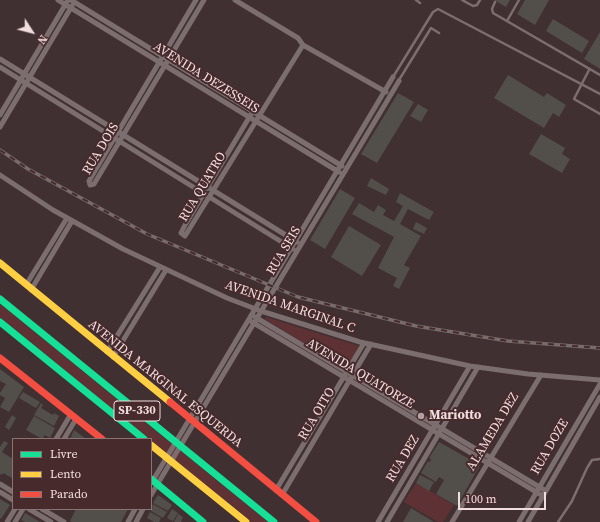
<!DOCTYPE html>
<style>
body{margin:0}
#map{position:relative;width:600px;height:522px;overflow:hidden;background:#413032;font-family:"Source Serif 4",serif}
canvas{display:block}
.legend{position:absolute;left:12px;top:438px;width:140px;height:72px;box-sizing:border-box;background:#472a2c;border:1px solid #8b7273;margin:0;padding:5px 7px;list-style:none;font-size:12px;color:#f1ddde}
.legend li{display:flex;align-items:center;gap:8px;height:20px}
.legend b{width:20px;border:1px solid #8b7273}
.north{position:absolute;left:12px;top:12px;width:40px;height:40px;-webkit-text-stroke:3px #472a2c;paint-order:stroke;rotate:126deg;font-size:11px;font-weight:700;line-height:16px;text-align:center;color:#f1ddde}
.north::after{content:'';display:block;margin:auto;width:14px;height:18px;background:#f1ddde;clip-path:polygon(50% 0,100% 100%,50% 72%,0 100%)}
.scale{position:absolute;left:458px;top:492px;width:88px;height:18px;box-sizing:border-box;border:2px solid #f1ddde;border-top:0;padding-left:5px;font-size:12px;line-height:14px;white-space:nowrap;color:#f1ddde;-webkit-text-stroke:3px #472a2c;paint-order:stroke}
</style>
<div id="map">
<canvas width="600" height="522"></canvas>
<ul class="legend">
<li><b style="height:5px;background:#16e098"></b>Livre</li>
<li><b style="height:5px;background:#ffcf43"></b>Lento</li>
<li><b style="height:5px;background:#f24e42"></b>Parado</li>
</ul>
<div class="north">N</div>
<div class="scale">100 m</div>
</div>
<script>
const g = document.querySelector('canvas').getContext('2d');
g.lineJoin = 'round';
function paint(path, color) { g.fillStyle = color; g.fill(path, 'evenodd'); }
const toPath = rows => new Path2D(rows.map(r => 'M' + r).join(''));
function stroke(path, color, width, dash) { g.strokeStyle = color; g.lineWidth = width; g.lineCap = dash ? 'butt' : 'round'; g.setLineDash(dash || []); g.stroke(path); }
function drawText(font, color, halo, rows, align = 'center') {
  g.font = font + ' "Source Serif 4",serif'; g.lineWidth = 4; g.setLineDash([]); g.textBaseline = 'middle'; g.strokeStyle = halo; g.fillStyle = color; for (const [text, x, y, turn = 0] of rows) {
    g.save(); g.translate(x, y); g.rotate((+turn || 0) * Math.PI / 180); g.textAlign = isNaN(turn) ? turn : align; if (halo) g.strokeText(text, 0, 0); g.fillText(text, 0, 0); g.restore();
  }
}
const green = toPath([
 [0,304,268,522,252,522,190,472,0,317],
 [267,317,269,318,359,346,346,369,265,319],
 [416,483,454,505,443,522,438,522,404,502]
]);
const building = toPath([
 [494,0,510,0,506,7],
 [525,0,549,0,535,25,517,14],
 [553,19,589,41,582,53,546,31],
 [600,32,600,69,584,59],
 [508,75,544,97,547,93,566,105,559,117,553,113,544,128,494,98],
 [398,93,414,102,377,163,361,154],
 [418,104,428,110,421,122,410,116],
 [541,134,565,148,562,154,570,159,562,173,529,154],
 [371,178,389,189,386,195,367,186],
 [340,189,355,198,325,249,310,240],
 [400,193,434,212,429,220,408,209,400,224,421,236,404,265,410,268,399,289,393,286,397,278,378,268,394,237,352,214,359,203,374,212,378,205,386,210,383,215,394,221,403,206,396,202],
 [416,222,427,228,424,234,413,229],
 [349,226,381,245,362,276,331,257],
 [0,369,24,387,9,412,0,407,5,398,0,395,0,393,6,384,0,381],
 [23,392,40,402,36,408,19,398],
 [41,403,43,405,41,408,53,415,54,413,59,416,54,426,34,415],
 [12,415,16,418,9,430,5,427],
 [34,416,55,428,50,438,45,435,42,439,26,430],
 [74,430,86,439,70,439],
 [4,441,8,443,2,452,13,459,12,478,3,473,2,475,0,474,0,447],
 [439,442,480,465,457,506,436,494,444,480,439,477,436,482,421,473,428,461,430,462,431,459,429,458],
 [420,475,434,482,429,491,416,483],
 [158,495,172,505,168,511,153,503],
 [0,499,10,505,1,519,0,518],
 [153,504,167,512,163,518,151,511],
 [411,508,434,522,403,522],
 [76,509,128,509,121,522,72,522,70,521],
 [172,509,178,513,173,521,167,518],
 [150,512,161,518,159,522,154,522,147,518],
 [25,513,40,522,25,522,21,520],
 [178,514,183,517,181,522,174,522]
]);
const lane = toPath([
 [416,0,420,3],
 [462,0,473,6,477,5,480,0],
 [495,2,492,9,493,13,600,75],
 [507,21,519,0],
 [589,70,574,99,600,114],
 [393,77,433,12,438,9,600,94],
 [399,80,431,28,439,33],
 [558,522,572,501,587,468,592,460,600,459]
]);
const street = toPath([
 [58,0,339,172],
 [71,0,342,166],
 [196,0,89,181,90,185,94,184,204,0],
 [235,0,298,38,303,45,386,92],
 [0,59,297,242],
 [0,67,293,249],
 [253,111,185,225,181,233,185,236,303,45],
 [0,115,68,0],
 [0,127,72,6],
 [0,175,53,210,123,249,227,298,261,311,360,342,470,366,528,374,600,380],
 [26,285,67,218],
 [31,290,72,221],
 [255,317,546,491],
 [252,322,543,496],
 [107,352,160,267],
 [113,357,166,270],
 [56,439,71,414],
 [64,439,76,419],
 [152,482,393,77],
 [0,484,13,492],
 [276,490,364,343],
 [0,492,13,500],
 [151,495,399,81],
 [282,495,371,344],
 [29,509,51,522],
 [42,509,64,522],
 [7,522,15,509],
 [15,522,23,509],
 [128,522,135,509],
 [136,522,143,509],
 [378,522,470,366],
 [387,522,478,367],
 [452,522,541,375],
 [519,522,600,384],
 [528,522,600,397]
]);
const fast = toPath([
 [0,299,274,522],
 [0,322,144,439],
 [151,479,203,522]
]);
const slow = toPath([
 [0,263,170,402],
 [151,445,246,522]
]);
const jam = toPath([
 [0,358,102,439],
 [170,402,316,522]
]);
const rail = toPath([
 [0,150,28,169,147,234,298,297,416,326,508,341,600,348]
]);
const markers = [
 [421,416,4,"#b3a0a2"]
];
const shields = [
 [137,411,46]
];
const shieldNames = [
 ["SP-330",137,411]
];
const streetNames = [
 ["AVENIDA DEZESSEIS",206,78,32],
 ["RUA DOIS",101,149,-59],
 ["RUA QUATRO",203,187,-59],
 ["RUA SEIS",284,251,-59],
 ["AVENIDA MARGINAL C",290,307,19],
 ["AVENIDA QUATORZE",360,374,31],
 ["AVENIDA MARGINAL ESQUERDA",165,384,39],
 ["RUA OITO",317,414,-59],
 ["ALAMEDA DEZ",493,432,-59],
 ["RUA DOZE",550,447,-60],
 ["RUA DEZ",403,459,-59]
];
const poiNames = [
 ["Mariotto",429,416]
];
paint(green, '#5e3235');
paint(building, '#524e4a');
stroke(lane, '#7c6e6f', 2.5);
stroke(street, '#7c6e6f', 5);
stroke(fast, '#16e098', 7);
stroke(slow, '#ffcf43', 7);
stroke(jam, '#f24e42', 7);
stroke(rail, '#776b6b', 3.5);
stroke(rail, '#472a2c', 2, [6]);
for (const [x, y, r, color] of markers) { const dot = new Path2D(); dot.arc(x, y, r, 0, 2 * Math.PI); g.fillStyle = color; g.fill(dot); stroke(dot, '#472a2c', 1.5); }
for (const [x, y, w] of shields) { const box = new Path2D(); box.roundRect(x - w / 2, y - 10, w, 20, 3); g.fillStyle = '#472a2c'; g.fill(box); stroke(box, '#f1ddde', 1); }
drawText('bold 12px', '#f1ddde', null, shieldNames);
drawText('13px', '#f1ddde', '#472a2c', streetNames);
drawText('bold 13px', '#f1ddde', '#472a2c', poiNames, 'left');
</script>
